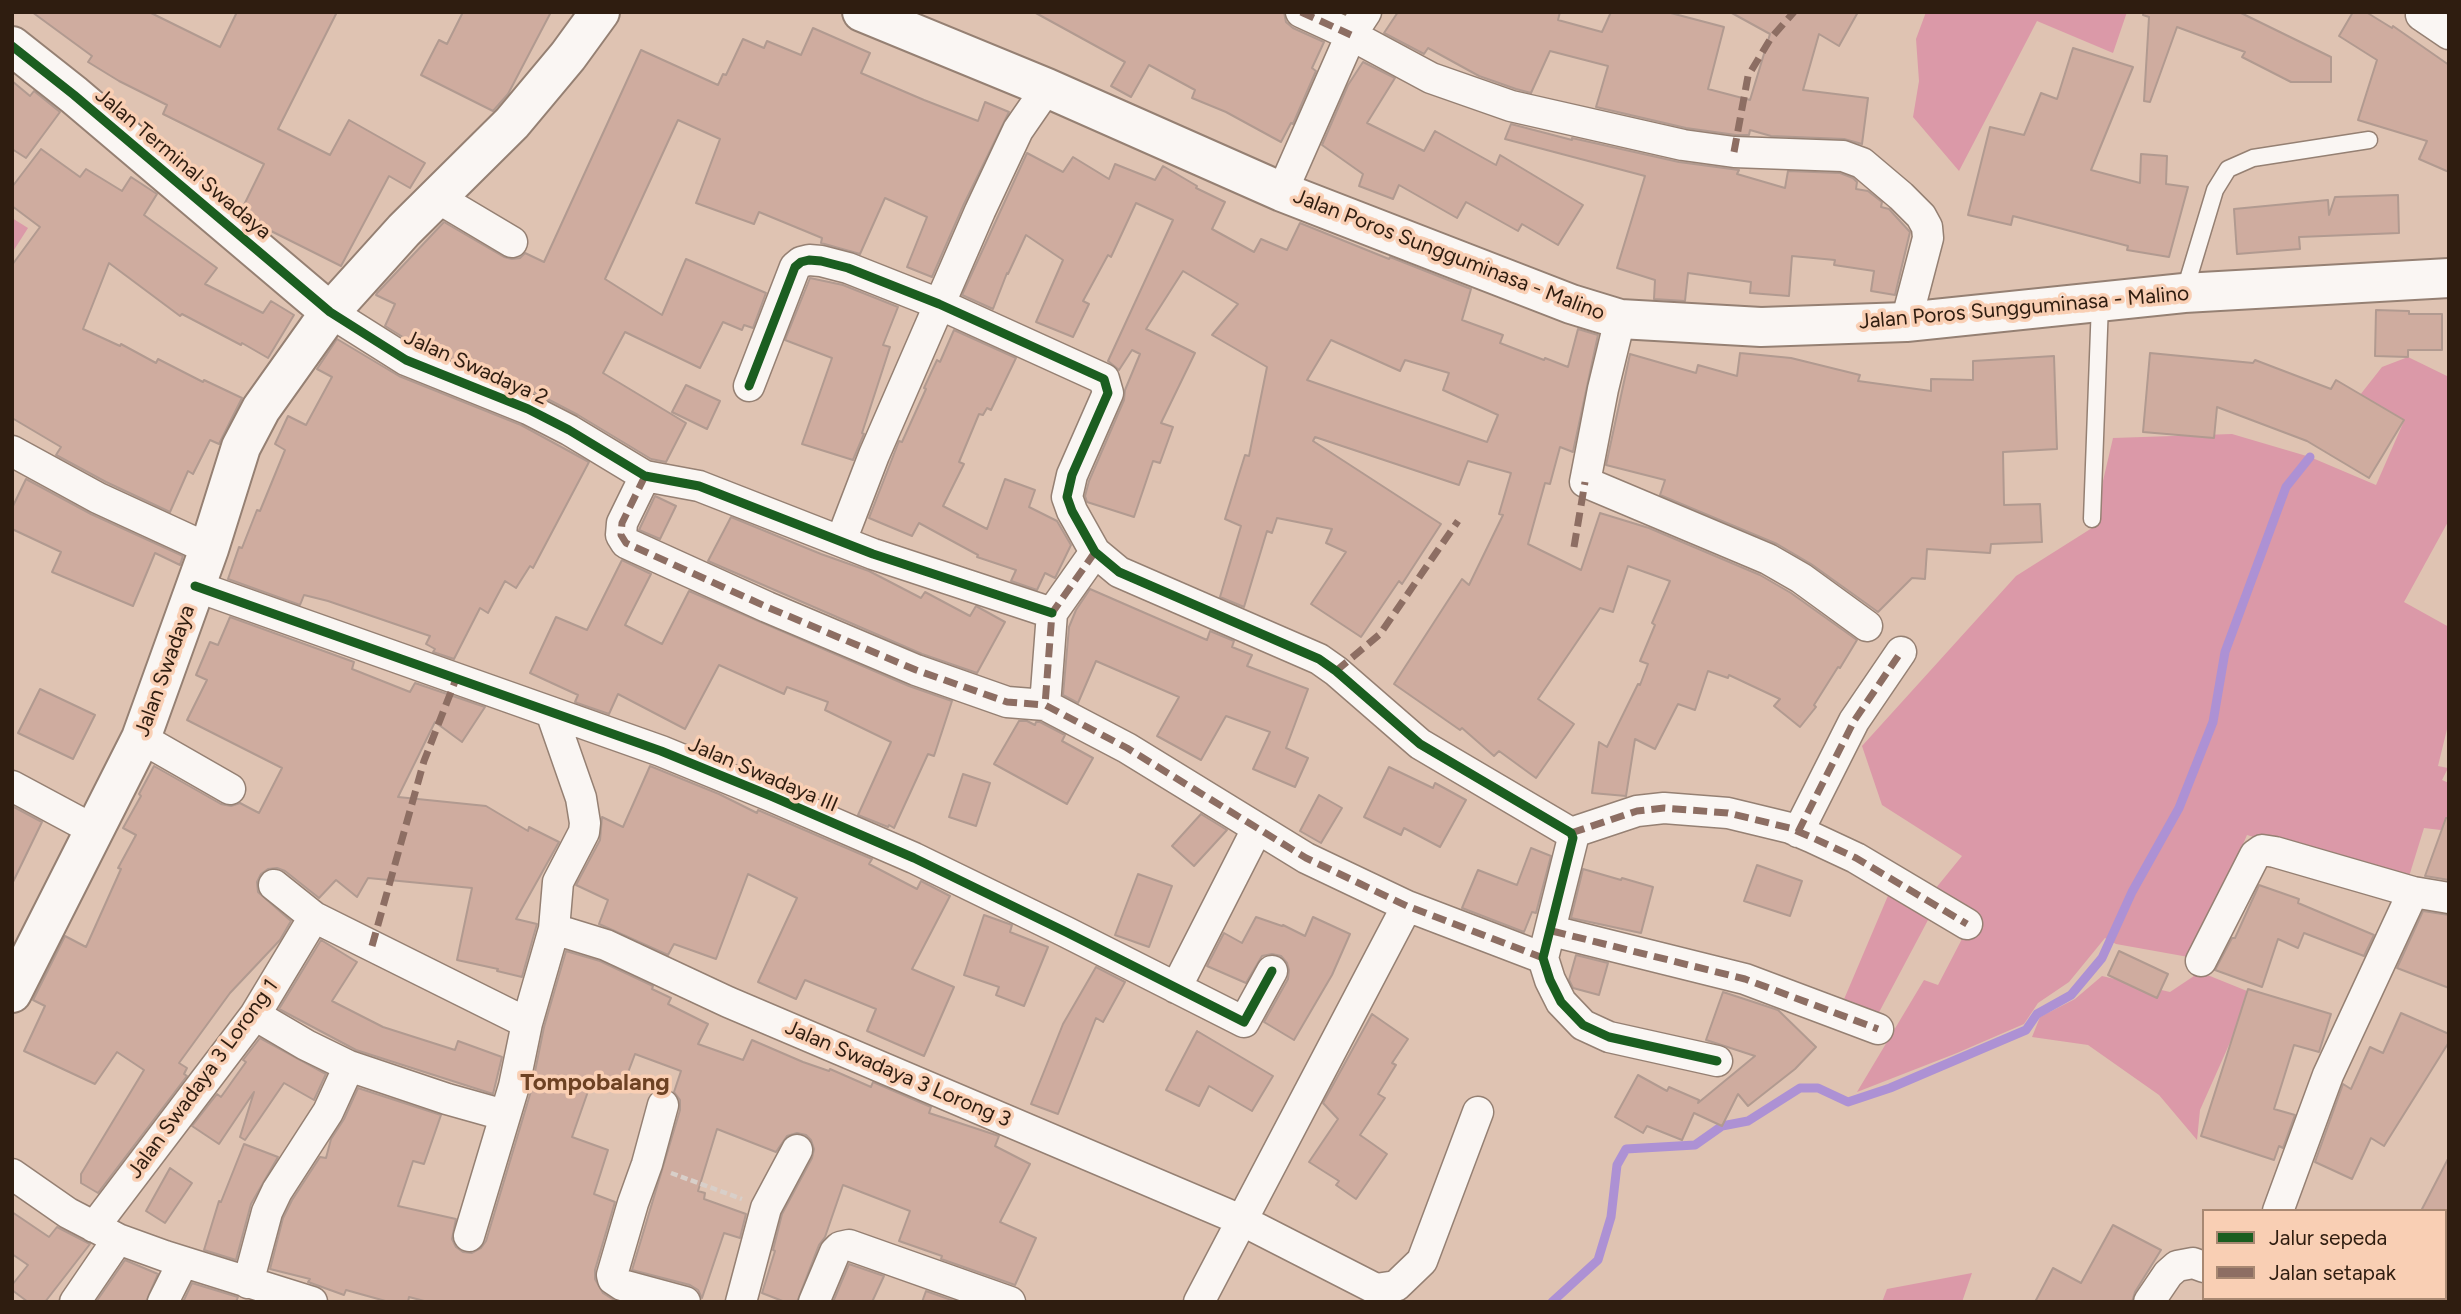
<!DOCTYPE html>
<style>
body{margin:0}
#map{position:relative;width:2461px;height:1314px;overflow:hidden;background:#dfc3b2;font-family:Figtree,sans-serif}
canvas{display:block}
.frame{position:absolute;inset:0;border:14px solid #2f1d10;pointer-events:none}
.legend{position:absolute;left:2202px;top:1209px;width:245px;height:91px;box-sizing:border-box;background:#f9cfb4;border:2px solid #a88872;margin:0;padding:9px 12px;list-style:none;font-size:21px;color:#2f1d10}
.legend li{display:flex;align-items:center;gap:14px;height:35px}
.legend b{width:35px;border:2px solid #a88872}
</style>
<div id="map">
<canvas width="2461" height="1314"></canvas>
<div class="frame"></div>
<ul class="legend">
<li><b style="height:9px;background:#1b5e20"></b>Jalur sepeda</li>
<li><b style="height:9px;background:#8d6e63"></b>Jalan setapak</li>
</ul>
</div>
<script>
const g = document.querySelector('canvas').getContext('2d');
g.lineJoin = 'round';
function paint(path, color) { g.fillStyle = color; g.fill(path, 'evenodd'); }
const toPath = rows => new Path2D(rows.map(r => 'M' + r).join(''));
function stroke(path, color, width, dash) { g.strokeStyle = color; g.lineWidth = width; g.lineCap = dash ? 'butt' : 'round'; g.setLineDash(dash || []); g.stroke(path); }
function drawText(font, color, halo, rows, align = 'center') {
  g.font = font + ' Figtree,sans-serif'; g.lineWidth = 7; g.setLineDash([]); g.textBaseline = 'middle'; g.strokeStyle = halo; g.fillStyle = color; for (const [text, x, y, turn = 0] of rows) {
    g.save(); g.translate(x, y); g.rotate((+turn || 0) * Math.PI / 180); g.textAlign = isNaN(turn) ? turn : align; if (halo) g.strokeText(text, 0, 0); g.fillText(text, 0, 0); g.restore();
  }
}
const green = toPath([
 [1926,12,2127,12,2113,53,2037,21,1959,171,1913,117,1919,81,1916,39],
 [12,218,28,228,12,253],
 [2408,357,2449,377,2449,520,2404,602,2449,627,2449,721,2438,766,2448,768,2442,780,2449,783,2449,831,2424,828,2407,883,2247,835,2194,958,2116,944,2105,938,2069,982,2038,1003,2024,1024,1957,1053,1857,1092,1924,980,1938,985,1963,937,1928,920,1876,1018,1842,1004,1890,891,1918,910,1962,856,1882,805,1862,746,2016,576,2092,528,2113,438,2232,434,2310,457,2376,485,2404,421,2360,395,2382,367],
 [2200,972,2252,993,2200,1110,2197,1140,2159,1095,2088,1045,2032,1037,2040,1017,2075,999,2102,976,2170,992],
 [1972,1273,1962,1302,1882,1302,1887,1289]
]);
const stream = toPath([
 [1552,1302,1598,1260,1611,1217,1617,1165,1626,1149,1695,1145,1722,1126,1748,1121,1800,1088,1818,1088,1848,1102,1890,1088,2026,1030,2037,1014,2071,995,2102,958,2132,892,2179,808,2213,722,2225,652,2286,487,2310,457]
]);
const building = toPath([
 [32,12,149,12,220,47,237,12,337,12,278,129,330,155,349,120,425,163,410,188,389,176,341,266,265,228,242,209,264,164,163,114,167,105,119,81,88,62,92,56,32,12],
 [463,12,551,12,508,94,493,111,421,75,439,40,447,44,463,12],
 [1034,12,1284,12,1286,22,1293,28,1324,42,1312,68,1316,71,1293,124,1291,123,1281,142,1226,112,1192,98,1195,90,1149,65,1131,97,1111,86,1125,62,1034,12],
 [1398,12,1560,12,1558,20,1602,32,1611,12,1667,12,1724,27,1708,89,1750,100,1770,34,1730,12,1858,12,1839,46,1819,34,1803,90,1868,98,1862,144,1844,139,1771,136,1750,130,1749,135,1736,135,1686,128,1596,107,1608,66,1550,51,1531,93,1516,89,1479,76,1428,48,1424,54,1384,33,1398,12],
 [2144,12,2239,12,2331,57,2331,82,2291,82,2242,57,2245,52,2177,27,2150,102,2144,101,2149,17,2143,15,2144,12],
 [2353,12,2366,12,2392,28,2393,26,2449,65,2449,172,2419,159,2427,141,2358,120,2377,60,2339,36,2353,12],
 [813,28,870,53,861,73,924,100,978,121,985,102,1009,112,964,204,932,277,907,267,927,217,885,198,860,254,821,243,822,238,759,212,754,224,696,203,720,139,678,120,605,279,662,315,686,259,766,293,753,328,744,325,742,330,723,322,700,368,625,332,603,373,686,423,666,462,651,459,578,415,536,393,414,344,385,326,395,304,376,295,377,293,444,222,504,257,512,259,520,258,525,253,544,262,641,50,718,85,723,74,726,75,743,39,764,48,767,41,801,55,813,28],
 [2073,48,2133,67,2091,170,2140,183,2141,154,2167,156,2166,184,2188,187,2169,257,2127,250,2128,246,2013,216,2011,225,1968,215,1990,127,2024,135,2041,93,2057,99,2073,48],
 [1363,62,1395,78,1367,123,1424,151,1435,131,1496,165,1500,155,1583,205,1558,245,1522,224,1518,231,1466,202,1457,218,1399,185,1393,199,1359,186,1363,174,1322,145,1348,85,1363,62],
 [12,81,30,96,34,91,60,112,26,158,12,149,12,81],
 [1511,124,1572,140,1572,138,1679,162,1739,170,1737,174,1785,188,1788,171,1840,173,1853,178,1857,182,1856,189,1868,191,1882,202,1881,207,1889,209,1910,232,1895,295,1871,291,1874,271,1834,265,1835,260,1792,256,1789,296,1750,293,1751,282,1688,273,1685,301,1654,299,1655,280,1617,268,1645,176,1505,139,1511,124],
 [41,149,80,177,86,169,122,191,131,177,157,194,144,215,217,268,205,284,263,313,271,301,294,315,268,358,242,343,241,345,182,314,180,316,109,263,83,329,120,346,121,344,156,363,158,359,203,382,204,380,242,398,219,444,210,440,193,474,188,471,170,512,106,482,56,455,61,447,12,418,12,265,40,227,12,206,12,187,41,149],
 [1027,153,1063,172,1073,157,1109,179,1115,164,1155,180,1163,166,1197,186,1196,188,1225,202,1212,229,1254,252,1261,239,1287,250,1300,223,1389,259,1390,257,1471,289,1462,320,1503,335,1500,343,1544,360,1545,358,1568,367,1578,329,1598,335,1573,452,1560,447,1550,484,1545,483,1528,544,1581,570,1600,513,1649,528,1760,575,1791,593,1857,640,1840,668,1838,667,1814,705,1816,707,1800,727,1774,706,1780,699,1729,675,1728,678,1708,671,1695,710,1678,704,1655,749,1635,739,1626,796,1592,793,1599,742,1607,747,1638,684,1640,685,1648,664,1640,661,1655,625,1652,623,1670,581,1628,566,1613,612,1600,608,1538,699,1574,724,1536,778,1499,751,1494,756,1462,728,1460,730,1394,684,1462,579,1469,585,1503,515,1499,514,1511,473,1468,461,1459,485,1315,437,1313,441,1441,524,1402,584,1399,581,1361,637,1311,604,1346,552,1326,543,1332,529,1277,518,1272,533,1267,531,1244,607,1220,597,1241,526,1225,519,1245,455,1249,456,1267,367,1212,335,1238,304,1183,271,1146,329,1195,353,1161,423,1173,427,1160,463,1153,461,1134,517,1087,502,1085,496,1089,481,1124,400,1125,390,1140,354,1132,350,1119,370,1108,361,1173,220,1136,203,1111,257,1108,255,1083,301,1089,304,1073,337,1036,322,1063,260,1026,235,1008,274,1007,273,993,309,962,295,1027,153],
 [1331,340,1400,371,1405,360,1449,373,1443,390,1498,415,1487,442,1307,380,1331,340],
 [2398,195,2399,233,2299,237,2300,249,2237,254,2234,209,2328,200,2329,215,2335,197,2398,195],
 [810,278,843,285,898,307,883,345,890,347,862,433,864,434,853,460,802,444,832,358,785,340,810,278],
 [2376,310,2409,311,2409,314,2442,314,2442,350,2408,350,2408,357,2375,356,2376,310],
 [954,330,1016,358,991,410,987,408,983,415,979,414,959,462,964,464,943,506,987,529,1005,479,1035,490,1029,507,1057,521,1071,545,1055,578,1045,573,1037,590,1011,581,1016,570,977,557,978,555,919,523,912,536,869,518,899,441,902,442,926,389,924,388,937,360,940,362,954,330],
 [337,339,399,376,521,425,589,462,533,568,530,566,516,588,505,581,488,613,480,608,454,659,433,652,435,649,426,644,430,636,328,601,304,595,300,605,228,579,239,547,242,548,257,510,260,511,285,450,275,444,288,416,306,425,332,377,317,369,337,339],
 [1740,353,1791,358,1860,375,1858,381,1931,391,1931,379,1973,380,1973,361,2054,356,2057,449,2003,452,2004,505,2040,504,2042,542,1991,544,1990,553,1927,549,1925,579,1912,578,1878,612,1811,564,1777,544,1660,495,1665,480,1606,465,1630,354,1696,373,1698,365,1737,376,1740,353],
 [2150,353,2253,363,2255,360,2331,389,2336,380,2404,420,2369,478,2307,441,2217,407,2214,438,2143,432,2150,353],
 [686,385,720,401,707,429,672,412,686,385],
 [26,479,91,514,183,556,180,565,155,553,133,606,52,572,61,552,12,529,12,508,26,479],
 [655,496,676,506,660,539,639,530,655,496],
 [731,517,821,554,869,571,921,598,925,592,970,616,976,606,1005,622,977,673,922,654,708,561,731,517],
 [622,560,651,574,625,625,662,644,689,591,909,686,952,701,934,756,928,754,894,828,889,825,888,827,858,815,891,742,825,710,828,702,787,687,784,694,719,665,685,729,618,694,609,714,577,703,575,702,578,695,530,673,556,617,587,630,622,560],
 [1090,589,1207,640,1210,631,1234,641,1232,647,1252,655,1247,666,1308,689,1286,748,1308,758,1295,787,1253,769,1270,732,1226,716,1201,760,1157,736,1179,697,1096,661,1078,703,1063,695,1069,627,1076,610,1090,589],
 [230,617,354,662,352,669,410,692,415,683,485,707,462,742,435,722,398,797,486,806,528,831,529,827,559,842,516,919,537,924,522,977,497,971,498,969,457,960,472,888,368,878,357,897,336,880,319,898,285,871,277,868,268,869,261,874,257,882,258,892,291,921,280,940,230,993,179,1063,187,1068,184,1074,187,1076,98,1193,81,1183,81,1174,144,1070,117,1052,95,1084,24,1051,45,1006,33,1000,65,936,86,947,121,869,118,868,136,835,123,828,141,796,139,794,154,766,221,804,231,806,240,803,259,813,282,768,187,720,207,680,196,675,210,642,218,645,230,617],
 [40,689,95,715,73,759,18,733,40,689],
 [1019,721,1027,721,1035,725,1036,722,1040,722,1065,735,1062,741,1093,758,1067,804,994,764,1019,721],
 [650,766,719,794,757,813,758,810,872,859,869,864,917,889,921,881,950,896,912,969,954,987,924,1056,867,1031,876,1009,805,980,796,999,758,982,797,898,748,874,716,959,674,944,668,955,599,924,608,900,576,885,600,840,602,817,623,827,650,766],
 [1389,767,1433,788,1435,783,1466,800,1440,847,1404,828,1401,835,1364,817,1389,767],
 [963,774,990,783,976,826,949,817,963,774],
 [1319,795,1342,808,1321,843,1300,831,1319,795],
 [12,806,42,822,12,884,12,806],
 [1201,814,1227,830,1194,866,1172,846,1201,814],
 [2446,818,2449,818,2449,880,2425,876,2446,818],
 [1531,848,1551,856,1536,913,1532,912,1524,932,1462,908,1478,870,1517,885,1531,848],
 [1757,865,1802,881,1790,916,1744,901,1757,865],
 [1583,869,1621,880,1622,878,1653,887,1641,933,1571,918,1583,869],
 [1138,874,1172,886,1149,947,1115,935,1138,874],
 [2259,885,2299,899,2298,903,2374,935,2364,956,2304,933,2298,948,2278,939,2262,987,2215,970,2232,938,2235,938,2259,885],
 [2423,911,2449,915,2449,988,2397,968,2423,911],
 [984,915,1012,925,1010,932,1048,947,1024,1006,996,995,999,987,964,975,984,915],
 [1256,917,1282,926,1283,925,1305,936,1313,917,1350,934,1332,975,1294,1040,1264,1022,1288,979,1289,970,1287,963,1281,956,1272,954,1262,956,1246,983,1207,966,1224,933,1242,943,1256,917],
 [321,940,357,962,332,1001,383,1027,455,1050,458,1041,502,1057,493,1094,356,1050,279,1009,321,940],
 [566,951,600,961,653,986,652,989,671,998,668,1004,708,1024,698,1044,743,1060,752,1040,803,1062,829,1071,830,1069,871,1087,873,1082,931,1107,929,1113,999,1136,995,1146,1030,1164,1000,1222,1036,1238,1015,1285,941,1259,942,1256,899,1241,910,1211,843,1185,825,1237,819,1245,797,1302,785,1302,762,1293,775,1251,773,1250,782,1214,812,1158,814,1149,811,1140,806,1135,797,1133,787,1136,776,1152,717,1129,698,1191,705,1193,704,1199,746,1214,740,1238,724,1233,702,1298,698,1290,690,1285,632,1270,680,1110,680,1100,674,1092,681,1071,635,1054,621,1091,592,1080,572,1137,608,1150,594,1194,615,1202,595,1270,595,1279,603,1293,617,1302,428,1302,409,1297,408,1302,389,1302,346,1290,344,1295,308,1282,310,1279,270,1269,283,1218,292,1200,320,1157,326,1158,331,1139,344,1119,358,1088,441,1115,424,1164,413,1161,398,1206,456,1219,452,1239,456,1247,463,1252,472,1253,481,1248,486,1241,531,1091,544,1027,566,951],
 [2119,951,2168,974,2157,998,2108,975,2119,951],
 [1576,955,1608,963,1599,995,1573,988,1569,980,1576,955],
 [1096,967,1125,982,1103,1022,1096,1018,1058,1114,1031,1104,1063,1024,1096,967],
 [2248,989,2331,1014,2319,1052,2294,1045,2274,1109,2295,1115,2283,1148,2279,1146,2274,1160,2201,1136,2248,989],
 [1723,992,1778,1010,1816,1047,1795,1069,1748,1106,1738,1094,1722,1126,1694,1113,1682,1140,1647,1126,1643,1133,1615,1117,1638,1075,1667,1091,1669,1087,1699,1100,1698,1103,1755,1056,1706,1040,1723,992],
 [2401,1013,2449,1034,2449,1042,2384,1146,2371,1138,2352,1179,2315,1162,2343,1084,2351,1089,2370,1047,2383,1053,2401,1013],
 [1372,1014,1408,1039,1392,1063,1396,1065,1378,1094,1385,1098,1360,1135,1387,1154,1356,1199,1336,1185,1339,1181,1309,1162,1338,1119,1323,1103,1372,1014],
 [1197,1031,1273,1076,1252,1111,1209,1086,1199,1106,1166,1090,1197,1031],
 [260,1038,326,1074,314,1100,284,1083,245,1140,240,1137,254,1092,219,1144,192,1126,217,1094,221,1097,246,1062,243,1060,260,1038],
 [244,1144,278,1157,251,1204,236,1260,204,1250,219,1201,221,1202,244,1144],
 [2449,1157,2449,1211,2421,1211,2449,1157],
 [170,1168,192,1183,165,1223,146,1211,170,1168],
 [12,1212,49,1237,57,1227,90,1244,45,1302,28,1302,12,1290,12,1285,28,1265,12,1254,12,1212],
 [2113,1225,2161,1250,2135,1292,2132,1302,2035,1302,2053,1268,2081,1283,2113,1225],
 [125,1260,158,1274,146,1302,96,1302,125,1260],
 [849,1264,884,1276,872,1302,833,1302,849,1264],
 [192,1283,238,1297,236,1302,183,1302,192,1283],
 [926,1291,957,1302,922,1302,926,1291]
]);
const path = toPath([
 [671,1173,742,1199]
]);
const lane = toPath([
 [2184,293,2215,190,2228,169,2253,158,2369,140],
 [2092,519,2100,303]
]);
const street = toPath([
 [1301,12,1351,35,1431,78,1511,106,1683,145,1734,152,1843,156,1862,163,1901,196,1921,216,1927,227,1928,238,1906,322],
 [2421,15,2449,34],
 [1282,192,1351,35,1366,12],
 [438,198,512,242],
 [330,312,406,360,528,409,569,430,645,476,699,486,873,554,1052,613],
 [1620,319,1603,389,1585,482,1768,559,1801,578,1867,626],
 [749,386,795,267,801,262,809,260,821,261,848,268,939,304,1104,379,1108,393,1072,475,1067,497,1072,511,1095,552,1119,572,1319,659,1336,671,1420,744,1571,833,1573,838,1543,958,1550,980,1561,1002,1583,1025,1609,1037,1717,1061],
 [12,451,98,498,209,549],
 [645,476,622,523,621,535,626,543,767,607,916,670,1007,702,1045,705],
 [841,541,874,455,980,211,1018,130,1047,88],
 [1095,552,1052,613,1045,705,1127,748,1306,858,1407,906,1543,958],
 [195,586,661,751,771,796,914,858,1066,932,1244,1022,1272,971],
 [141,738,230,789],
 [12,786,94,830],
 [1798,832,1854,721,1901,652],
 [1571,833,1637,811,1664,808,1728,813,1790,828,1811,837,1856,858,1967,924],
 [274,885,314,917],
 [554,929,606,945,728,1002,1241,1220,1376,1289,1396,1286,1422,1261,1478,1112],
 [1552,931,1745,979,1878,1029],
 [2201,961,2255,855,2262,850,2275,852,2413,892],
 [1176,988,1257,829],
 [255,1015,306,1045,349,1066],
 [663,1105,647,1164,633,1203,612,1275,613,1279,622,1285,685,1302],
 [12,1174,68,1213,118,1239,165,1256,312,1302],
 [2278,1211,2328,1075,2413,892,2449,898],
 [94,1227,255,1015,314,917,527,1023],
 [469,1236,514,1086,527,1023,554,929,558,882,584,832,585,823,581,798,551,712],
 [248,1283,267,1212,277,1191,328,1112,349,1066,447,1099,504,1115],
 [2238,1298,2242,1302],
 [75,1302,118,1239],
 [163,1302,183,1262],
 [741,1302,766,1208,797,1150],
 [814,1302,835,1252,840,1247,849,1245,1010,1302],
 [1199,1302,1407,906],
 [2149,1302,2168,1274,2177,1266,2193,1263,2204,1267]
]);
const secondary = toPath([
 [12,46,74,95,330,312],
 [12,993,141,738,209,549,241,447,261,409,330,312,404,230,512,123,568,56,600,12]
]);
const primary = toPath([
 [862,12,1047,88,1282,192,1571,304,1620,319,1761,327,1906,322,2184,293,2449,278]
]);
const quiet = toPath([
 [1301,12,1351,35],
 [1734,152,1748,76,1771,38,1794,12],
 [645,476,622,523,621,535,626,543,767,607,916,670,1007,702,1045,705],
 [1574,547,1585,482],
 [1095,552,1052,613,1045,705,1127,748,1306,858,1407,906,1543,958],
 [1336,671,1380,634,1458,521],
 [1798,832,1854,721,1901,652],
 [1571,833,1637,811,1664,808,1728,813,1790,828,1811,837,1856,858,1967,924],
 [1552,931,1745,979,1878,1029],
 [372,946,424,761,456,679]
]);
const cycleway = toPath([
 [12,46,74,95,330,312,406,360,528,409,569,430,645,476,699,486,873,554,1052,613],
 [749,386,795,267,801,262,809,260,821,261,848,268,939,304,1104,379,1108,393,1072,475,1067,497,1072,511,1095,552,1119,572,1319,659,1336,671,1420,744,1571,833,1573,838,1543,958,1550,980,1561,1002,1583,1025,1609,1037,1717,1061],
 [195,586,661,751,771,796,914,858,1066,932,1244,1022,1272,971]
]);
const streetNames = [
 ["Jalan Terminal Swadaya",183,164,40],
 ["Jalan Poros Sungguminasa - Malino",1449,255,21],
 ["Jalan Poros Sungguminasa - Malino",2024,308,-5],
 ["Jalan Swadaya 2",476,368,24],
 ["Jalan Swadaya",165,671,-70],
 ["Jalan Swadaya III",763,775,23],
 ["Jalan Swadaya 3 Lorong 3",898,1074,23],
 ["Jalan Swadaya 3 Lorong 1",203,1079,-54]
];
const quarterNames = [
 ["Tompobalang",595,1083]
];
paint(green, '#db99a8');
stroke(stream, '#ad91d4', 9);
paint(building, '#cfac9f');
stroke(building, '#b19a90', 2);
stroke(lane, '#958073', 19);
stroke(street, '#958073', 33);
stroke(secondary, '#958073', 42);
stroke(primary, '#958073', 42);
stroke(path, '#d8cfc9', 4.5, [7, 3.5]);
stroke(lane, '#faf6f3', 16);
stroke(street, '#faf6f3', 30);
stroke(secondary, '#faf6f3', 38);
stroke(primary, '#faf6f3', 38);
stroke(quiet, '#8d6e63', 7, [14, 7]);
stroke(cycleway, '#1b5e20', 9);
drawText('21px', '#2f1d10', '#f9cfb4', streetNames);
drawText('bold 24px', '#6d4224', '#f9cfb4', quarterNames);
</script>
